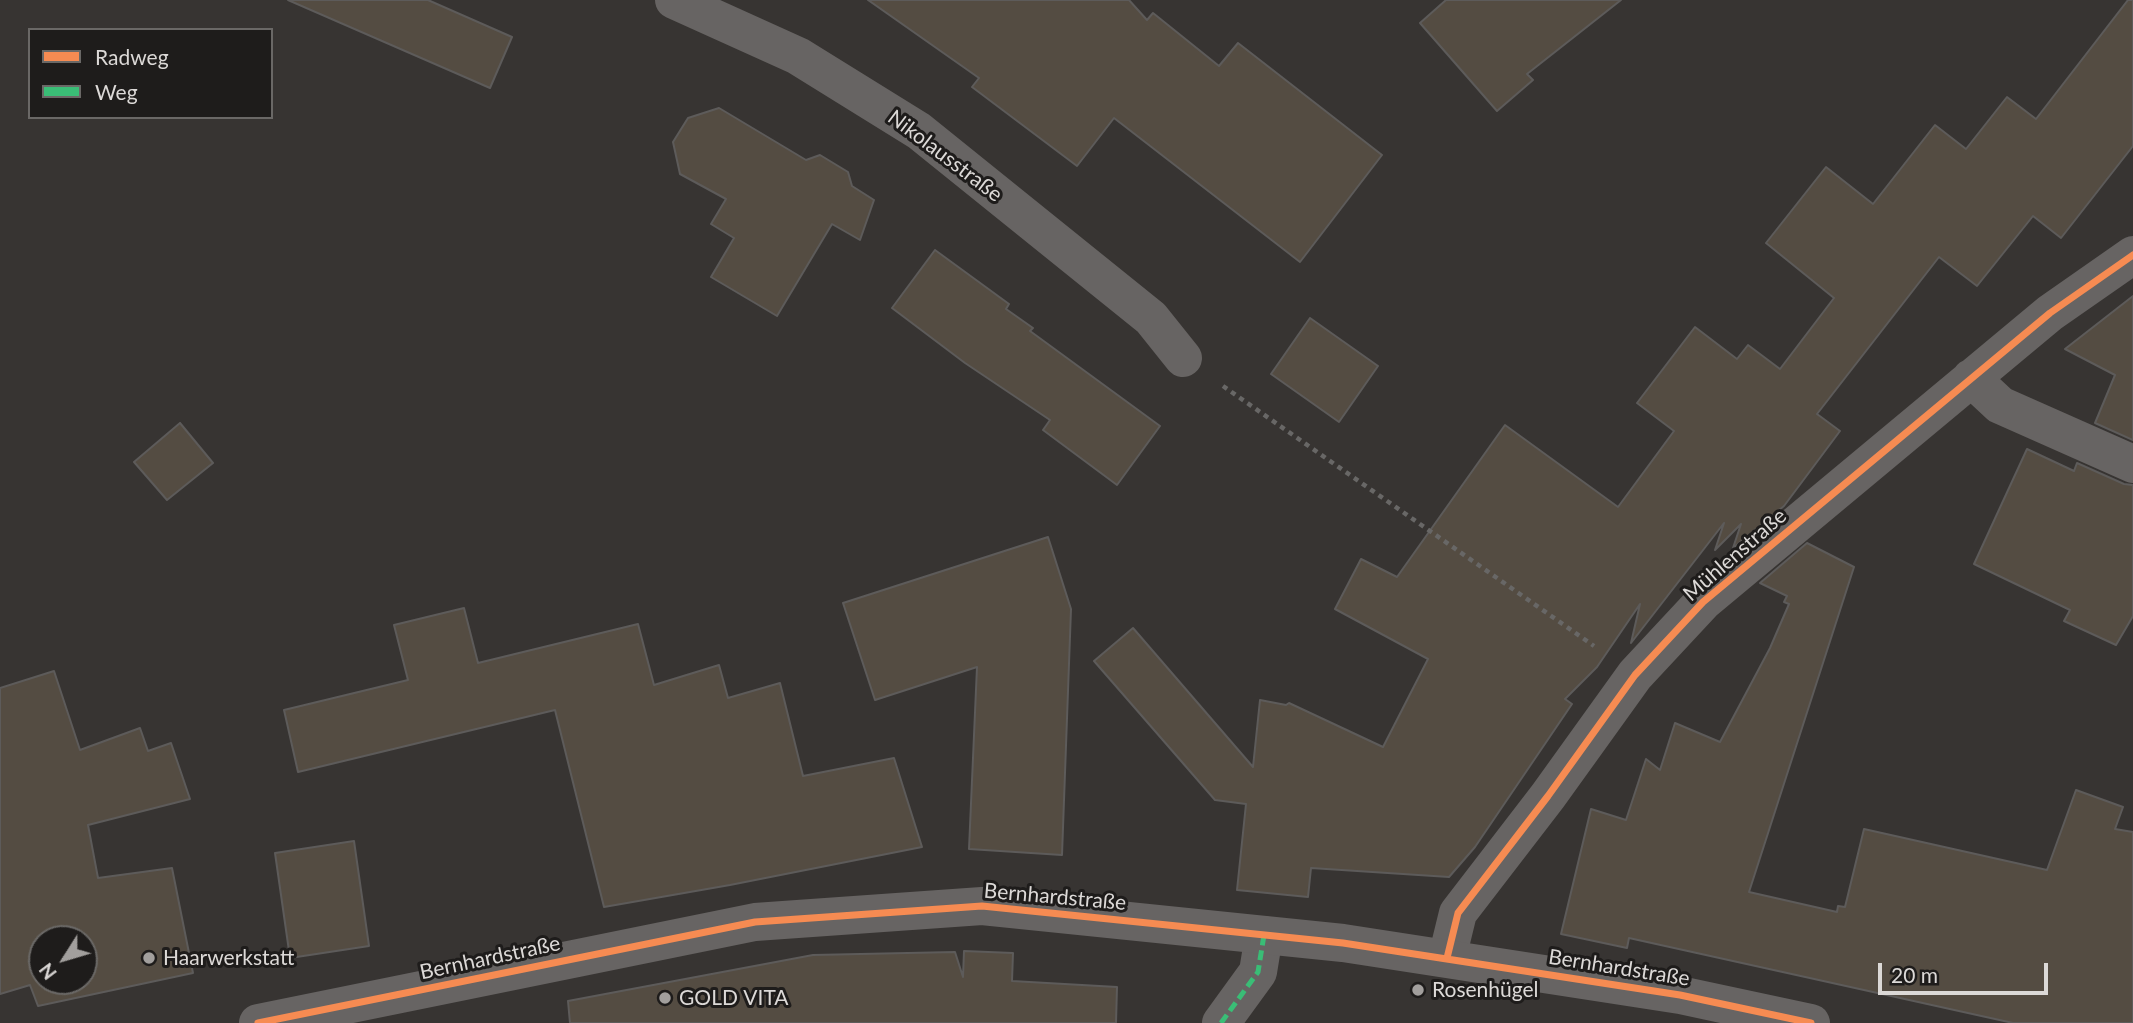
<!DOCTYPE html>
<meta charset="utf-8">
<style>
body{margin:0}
#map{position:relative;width:2133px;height:1023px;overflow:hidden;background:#373432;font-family:Lato,sans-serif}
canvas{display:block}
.legend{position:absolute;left:28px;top:28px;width:245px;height:91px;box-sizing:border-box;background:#1e1c1b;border:2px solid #6a6866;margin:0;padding:9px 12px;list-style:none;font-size:21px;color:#dcd9d7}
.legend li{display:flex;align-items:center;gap:14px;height:35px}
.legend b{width:35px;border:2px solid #6a6866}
.north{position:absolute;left:28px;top:925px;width:70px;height:70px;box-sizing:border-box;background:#1e1c1b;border:2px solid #6a6866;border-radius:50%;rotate:233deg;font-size:19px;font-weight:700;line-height:28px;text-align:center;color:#dcd9d7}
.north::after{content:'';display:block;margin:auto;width:24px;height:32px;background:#a29f9d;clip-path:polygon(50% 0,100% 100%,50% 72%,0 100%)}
.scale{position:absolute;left:1878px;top:963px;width:170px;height:32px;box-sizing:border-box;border:4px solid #dcd9d7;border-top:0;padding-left:9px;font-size:21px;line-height:24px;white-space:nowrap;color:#dcd9d7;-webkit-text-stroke:5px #1e1c1b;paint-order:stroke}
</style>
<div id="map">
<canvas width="2133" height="1023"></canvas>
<ul class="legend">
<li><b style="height:9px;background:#f68b52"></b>Radweg</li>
<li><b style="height:9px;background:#3abd76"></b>Weg</li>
</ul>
<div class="north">N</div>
<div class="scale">20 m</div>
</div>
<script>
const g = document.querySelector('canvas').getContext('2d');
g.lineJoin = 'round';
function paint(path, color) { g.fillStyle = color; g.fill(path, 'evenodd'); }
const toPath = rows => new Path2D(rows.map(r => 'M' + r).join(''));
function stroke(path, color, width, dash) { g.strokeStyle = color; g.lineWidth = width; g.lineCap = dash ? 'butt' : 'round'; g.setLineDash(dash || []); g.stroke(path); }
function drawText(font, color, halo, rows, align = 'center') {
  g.font = font + ' Lato,sans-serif'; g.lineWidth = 6; g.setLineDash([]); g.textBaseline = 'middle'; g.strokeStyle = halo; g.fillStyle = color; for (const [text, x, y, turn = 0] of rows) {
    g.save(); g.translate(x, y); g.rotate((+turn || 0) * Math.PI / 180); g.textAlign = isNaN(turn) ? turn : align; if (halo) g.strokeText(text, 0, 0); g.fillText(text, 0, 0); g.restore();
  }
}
const building = toPath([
 [288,0,428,0,512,37,490,88,288,0],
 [868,0,1129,0,1147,20,1153,13,1219,66,1238,43,1382,155,1300,262,1114,118,1077,166,972,87,979,78,868,0],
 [1446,0,1621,0,1527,74,1533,80,1497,111,1420,23,1446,0],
 [2128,0,2133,0,2133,146,2061,238,2033,216,1977,286,1939,257,1817,414,1840,431,1784,506,1733,548,1741,524,1715,550,1724,523,1631,643,1640,604,1597,667,1565,699,1572,704,1475,847,1449,877,1311,868,1308,897,1237,890,1246,804,1215,800,1094,661,1133,628,1253,767,1260,700,1286,705,1289,703,1383,747,1428,659,1335,609,1361,559,1397,577,1505,425,1618,507,1674,431,1637,403,1695,327,1737,359,1748,345,1780,369,1834,298,1766,243,1826,167,1873,204,1935,125,1966,149,2007,97,2036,119,2128,0],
 [719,108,806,160,820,155,848,172,852,186,874,200,860,240,832,224,777,316,711,277,734,238,711,224,726,199,680,174,673,142,688,118,719,108],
 [935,250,1009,304,1006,309,1033,328,1030,331,1160,426,1117,485,1043,430,1050,420,965,363,892,308,935,250],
 [2133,296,2133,440,2095,423,2115,375,2065,349,2133,296],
 [1310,318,1378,366,1339,422,1271,374,1310,318],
 [180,423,213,463,167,500,134,462,180,423],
 [2027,449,2074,471,2077,463,2124,484,2133,485,2133,616,2116,645,2064,621,2070,610,1974,564,2027,449],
 [1048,537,1071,609,1062,855,969,849,977,667,875,700,843,603,1048,537],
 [1807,543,1854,567,1749,892,1837,912,1838,906,1845,907,1864,829,2047,870,2076,790,2123,807,2115,829,2133,832,2133,1023,2013,1023,1629,938,1627,948,1561,934,1591,809,1626,820,1646,759,1660,770,1675,723,1720,742,1770,648,1789,604,1784,602,1787,596,1760,583,1807,543],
 [464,608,478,663,638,624,654,685,719,665,728,698,780,683,803,776,894,758,922,847,730,885,604,907,555,710,298,772,284,710,408,680,394,625,464,608],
 [54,671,80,750,140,728,148,751,171,743,190,799,88,825,98,878,172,868,193,973,38,1006,30,985,0,994,0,688,54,671],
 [42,939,84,939,84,981,42,981,42,939],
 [354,841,369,946,290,958,275,853,354,841],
 [964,951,1013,953,1012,981,1117,987,1116,1023,570,1023,568,1001,813,955,955,952,963,977,964,951]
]);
const path = toPath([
 [1223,386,1594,646]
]);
const street = toPath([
 [674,0,798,56,919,131,1151,318,1183,358],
 [1971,378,2000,405,2133,464],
 [1447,958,1458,913,1548,796,1635,675,1703,602,2050,313,2133,255],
 [1221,1023,1258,972,1264,935]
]);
const secondary = toPath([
 [258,1023,755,922,982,906,1343,943,1680,995,1811,1023]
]);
const quiet = toPath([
 [1221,1023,1258,972,1264,935]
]);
const cycleway = toPath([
 [1447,958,1458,913,1548,796,1635,675,1703,602,2050,313,2133,255],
 [258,1023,755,922,982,906,1343,943,1680,995,1811,1023]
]);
const markers = [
 [149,958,7,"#a29f9d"],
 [1418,990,7,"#a29f9d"],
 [665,998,7,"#a29f9d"]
];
const streetNames = [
 ["Nikolausstraße",945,156,37],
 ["Mühlenstraße",1735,555,-41],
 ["Bernhardstraße",1055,897,5],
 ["Bernhardstraße",490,958,-12],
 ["Bernhardstraße",1619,968,9]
];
const poiNames = [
 ["Haarwerkstatt",163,958],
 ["Rosenhügel",1432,990],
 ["GOLD VITA",679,998]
];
paint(building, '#544c42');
stroke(building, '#5d5b5a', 2);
stroke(path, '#686766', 4.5, [5, 5]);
stroke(street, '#676463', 38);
stroke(secondary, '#676463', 38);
stroke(quiet, '#3abd76', 5, [10, 5]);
stroke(cycleway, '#f68b52', 7);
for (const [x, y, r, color] of markers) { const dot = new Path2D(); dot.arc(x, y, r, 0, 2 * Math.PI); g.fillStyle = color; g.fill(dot); stroke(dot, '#1e1c1b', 2.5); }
drawText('21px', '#dcd9d7', '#1e1c1b', streetNames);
drawText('21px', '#dcd9d7', '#1e1c1b', poiNames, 'left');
</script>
